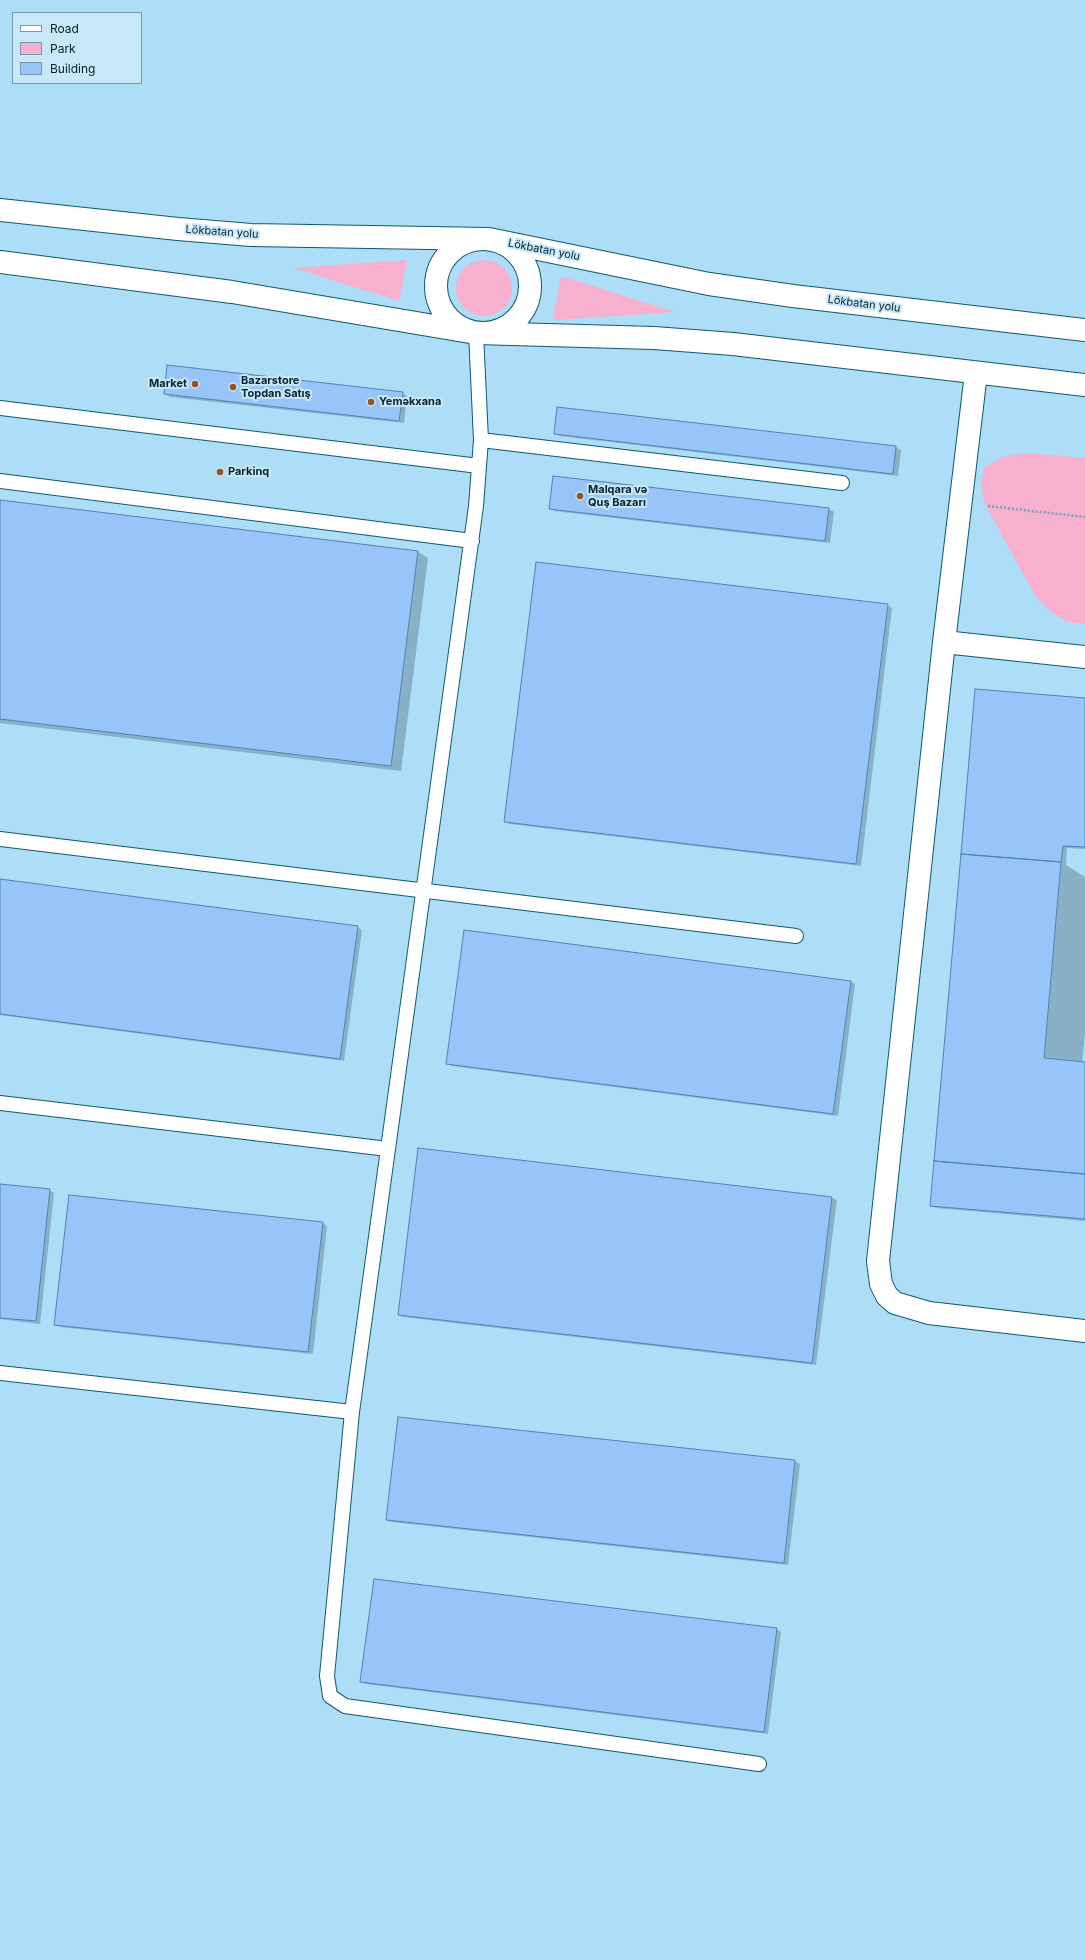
<!DOCTYPE html>
<meta charset="utf-8">
<style>
body{margin:0}
#map{position:relative;width:1085px;height:1960px;overflow:hidden;background:#adddf7;font-family:Inter,sans-serif}
canvas{display:block}
.legend{position:absolute;left:12px;top:12px;width:130px;height:72px;box-sizing:border-box;background:#c8e8f9;border:1px solid #7899a9;margin:0;padding:5px 7px;list-style:none;font-size:12px;color:#002232}
.legend li{display:flex;align-items:center;gap:8px;height:20px}
.legend b{width:20px;border:1px solid #7899a9}
</style>
<div id="map">
<canvas width="1085" height="1960"></canvas>
<ul class="legend">
<li><b style="height:5px;background:#fff"></b>Road</li>
<li><b style="height:11px;background:#f7b0ce"></b>Park</li>
<li><b style="height:11px;background:#97c5fa"></b>Building</li>
</ul>
</div>
<script>
const g = document.querySelector('canvas').getContext('2d');
g.lineJoin = 'round';
function paint(path, color) { g.fillStyle = color; g.fill(path, 'evenodd'); }
const toPath = rows => new Path2D(rows.map(r => 'M' + r).join(''));
function stroke(path, color, width, dash) { g.strokeStyle = color; g.lineWidth = width; g.lineCap = dash ? 'butt' : 'round'; g.setLineDash(dash || []); g.stroke(path); }
function drawText(font, color, halo, rows, align = 'center') {
  g.font = font + ' Inter,sans-serif'; g.lineWidth = 4; g.setLineDash([]); g.textBaseline = 'middle'; g.strokeStyle = halo; g.fillStyle = color; for (const [text, x, y, turn = 0] of rows) {
    g.save(); g.translate(x, y); g.rotate((+turn || 0) * Math.PI / 180); g.textAlign = isNaN(turn) ? turn : align; if (halo) g.strokeText(text, 0, 0); g.fillText(text, 0, 0); g.restore();
  }
}
const green = toPath([
 '456 288a28 28 0 1 1 56 0a28 28 0 1 1-56 0Z',
 [407,260,399,301,294,268],
 [561,276,675,312,553,320],
 [1025,453,1085,458,1085,624,1067,622,1049,611,1034,594,986,506,981,487,984,468,1002,457]
]);
const shadow = toPath([
 [403,393,407,396,404,423,170,397,165,394],
 [558,408,896,447,901,450,898,476,560,436,555,433],
 [0,501,418,552,428,558,401,771,0,723],
 [550,508,829,509,834,512,830,543,554,511],
 [887,605,892,608,861,866,510,824,506,822],
 [1085,699,1085,849,1067,848,1066,865,1085,877,1085,1034,1082,1063,1085,1063,1085,1221,936,1208,931,1206],
 [0,880,357,927,362,930,344,1061,0,1015],
 [850,981,855,984,838,1116,452,1066,447,1063],
 [0,1185,49,1190,54,1193,40,1324,0,1319],
 [832,1198,837,1200,816,1365,403,1317,399,1314],
 [323,1223,327,1226,313,1354,60,1327,55,1324],
 [399,1418,795,1461,800,1464,788,1565,392,1522,388,1519],
 [776,1629,781,1632,768,1734,366,1684,361,1682]
]);
const building = toPath([
 [167,365,403,392,399,421,164,394,167,365],
 [557,407,896,446,893,474,554,434,557,407],
 [553,476,829,508,825,541,549,509,553,476],
 [0,500,418,551,391,766,0,719,0,500],
 [536,562,888,604,856,864,504,822,536,562],
 [975,689,1085,698,1085,847,1063,846,1061,862,961,854,975,689],
 [961,854,1061,862,1044,1058,1085,1062,1085,1174,934,1161,961,854],
 [0,879,358,926,340,1059,0,1014,0,879],
 [464,930,851,981,833,1114,446,1064,464,930],
 [418,1148,832,1197,812,1363,398,1315,418,1148],
 [934,1161,1085,1174,1085,1219,930,1206,934,1161],
 [0,1184,50,1189,36,1321,0,1318,0,1184],
 [69,1195,323,1222,308,1352,54,1325,69,1195],
 [398,1417,795,1460,784,1563,386,1520,398,1417],
 [374,1579,777,1628,764,1732,360,1682,374,1579]
]);
const path = toPath([
 [988,506,1085,517]
]);
const service = toPath([
 [476,333,481,440,476,506,352,1412,327,1676,330,1696,345,1706,759,1764],
 [0,408,479,466],
 [481,440,842,483],
 [0,481,472,541],
 [0,839,796,936],
 [0,1103,388,1149],
 [0,1373,352,1412]
]);
const minor = toPath([
 [976,373,944,642,878,1261,881,1284,887,1296,895,1303,929,1313,1085,1331],
 [944,642,1085,657]
]);
const secondary = toPath([
 [0,210,178,229,251,235,489,239,709,284,793,296,1085,330],
 '436 286a47 47 0 1 1 94 0a47 47 0 1 1-94 0Z',
 [0,262,232,292,476,333,654,338,733,344,1085,385]
]);
const markers = [
 [195,384,4,"#965224"],
 [233,387,4,"#965224"],
 [371,402,4,"#965224"],
 [220,472,4,"#965224"],
 [580,496,4,"#965224"]
];
const streetNames = [
 ["Lökbatan yolu",222,232,4],
 ["Lökbatan yolu",544,250,11],
 ["Lökbatan yolu",864,304,7]
];
const poiNames = [
 ["Bazarstore",241,381],
 ["Topdan Satış",241,394],
 ["Market",187,384,"right"],
 ["Yeməkxana",379,402],
 ["Parkinq",228,472],
 ["Malqara və",588,490],
 ["Quş Bazarı",588,503]
];
paint(green, '#f7b0ce');
paint(shadow, '#0003');
paint(building, '#97c5fa');
stroke(building, '#5082ba', 1);
stroke(service, '#105775', 16);
stroke(minor, '#105775', 24);
stroke(secondary, '#105775', 24);
stroke(path, '#75a0b7', 2.5, [2, 2]);
stroke(service, '#fff', 14);
stroke(minor, '#fff', 22);
stroke(secondary, '#fff', 22);
for (const [x, y, r, color] of markers) { const dot = new Path2D(); dot.arc(x, y, r, 0, 2 * Math.PI); g.fillStyle = color; g.fill(dot); stroke(dot, '#c8e8f9', 1.5); }
drawText('11px', '#002232', '#c8e8f9', streetNames);
drawText('bold 11px', '#002232', '#c8e8f9', poiNames, 'left');
</script>
